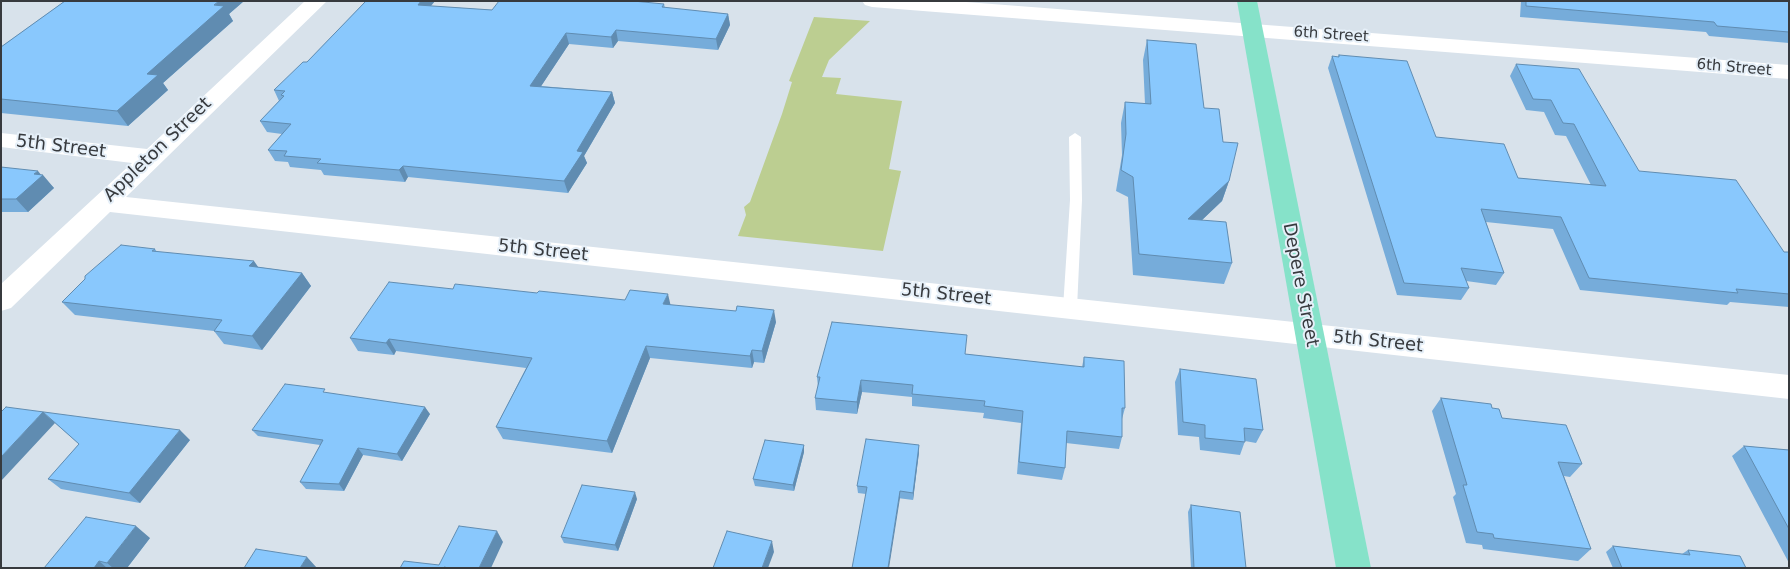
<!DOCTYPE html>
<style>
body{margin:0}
#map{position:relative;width:1790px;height:569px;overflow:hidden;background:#d8e2eb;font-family:"DejaVu Sans",sans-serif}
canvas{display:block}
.frame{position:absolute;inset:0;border:2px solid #373a3e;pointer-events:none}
</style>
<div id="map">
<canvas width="1790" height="569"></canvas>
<div class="frame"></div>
</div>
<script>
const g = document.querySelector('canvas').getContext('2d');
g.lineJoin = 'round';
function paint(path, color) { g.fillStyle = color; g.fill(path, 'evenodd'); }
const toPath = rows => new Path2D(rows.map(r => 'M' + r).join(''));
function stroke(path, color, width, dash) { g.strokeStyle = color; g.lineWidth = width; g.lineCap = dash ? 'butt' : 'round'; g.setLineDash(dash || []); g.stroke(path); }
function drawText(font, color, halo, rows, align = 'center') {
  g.font = font + ' "DejaVu Sans",sans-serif'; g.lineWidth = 4; g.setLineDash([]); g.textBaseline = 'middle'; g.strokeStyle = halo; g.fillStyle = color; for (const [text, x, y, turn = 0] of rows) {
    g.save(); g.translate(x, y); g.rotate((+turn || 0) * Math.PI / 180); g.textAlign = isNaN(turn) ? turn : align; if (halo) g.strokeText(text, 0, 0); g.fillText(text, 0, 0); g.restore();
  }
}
const green = toPath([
 [814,17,870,21,829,60,822,77,841,78,836,94,902,101,889,169,901,171,883,251,738,236,746,215,744,207,750,202,782,114,792,82,789,81]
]);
const service = toPath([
 [1075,133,1081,137,1082,200,1077,308,1075,312,1070,313,1065,312,1063,308,1070,200,1069,137,1075,133]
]);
const minor = toPath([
 [305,1,327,1,126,197,1789,375,1789,399,110,212,11,308,1,311,1,284,132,163,1,147,1,133,147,149,305,1],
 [862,1,953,1,1789,65,1789,79,872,7,865,5,862,1]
]);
const primary = toPath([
 [1237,1,1257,1,1371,568,1336,568,1237,1]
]);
const wall = toPath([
 [65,1,244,1,229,14,233,21,163,83,168,90,128,126,1,113,1,47],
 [366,1,435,1,431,6,492,10,664,4,665,8,728,14,730,25,718,50,618,41,613,48,569,44,541,86,612,92,615,103,584,156,587,163,568,193,408,177,405,182,324,175,321,170,290,167,288,162,275,161,268,150,282,134,267,132,260,121,279,101,274,90,307,62],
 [1521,1,1789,1,1789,43,1709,36,1706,32,1520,17],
 [1147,40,1204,108,1223,142,1229,181,1222,201,1202,220,1232,263,1224,284,1133,275,1128,197,1116,191,1122,155,1121,123,1125,102,1145,104,1143,60],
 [1339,55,1436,137,1518,178,1591,185,1566,136,1555,135,1544,112,1526,110,1510,76,1516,64,1639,171,1784,252,1789,252,1789,307,1730,302,1727,305,1580,290,1553,229,1486,222,1504,273,1496,285,1466,281,1469,288,1461,300,1397,295,1328,68,1332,56,1338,57],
 [1,167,41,175,54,188,28,212,1,212],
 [155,249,157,252,258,267,302,273,311,286,262,350,224,344,214,331,75,315,62,302],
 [453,289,537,293,670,305,776,322,764,363,754,362,752,368,650,358,612,453,503,439,496,427,526,368,396,351,394,355,358,351,350,338],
 [965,354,1082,367,1084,357,1125,408,1122,419,1122,437,1119,449,1066,443,1065,468,1062,480,1017,474,1021,423,983,418,984,413,912,406,912,397,862,392,857,414,816,410,815,398,818,387,817,377],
 [1180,369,1263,430,1256,443,1245,441,1240,455,1200,450,1199,437,1178,435,1175,382],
 [328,393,430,414,402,461,363,455,344,491,306,489,300,482,320,445,258,436,252,430],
 [1441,398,1492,408,1502,418,1582,464,1570,477,1564,476,1591,549,1578,561,1483,549,1482,545,1466,543,1453,497,1456,494,1432,411],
 [1,412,190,440,140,503,61,489,48,479,79,444,55,423],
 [804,445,804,452,794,491,755,486,753,479],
 [1744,446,1789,450,1789,563,1732,456],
 [919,452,913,500,858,493,857,486],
 [637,499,618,551,564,543,561,537],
 [1191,505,1246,568,1191,568,1188,512],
 [150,538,127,568,44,568],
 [1613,546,1682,554,1688,550,1746,568,1613,568,1606,552]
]);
const shadedWall = toPath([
 [219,1,244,1,229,14,233,21,163,83,168,90,128,126,117,111,147,74],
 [421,1,435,1,422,16,418,5],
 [728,14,730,25,718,50,716,39],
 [616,30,618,41,613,48,611,37],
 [566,33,569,44,534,97,530,86],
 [612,92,615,103,584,156,587,163,568,193,564,181,577,151],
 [403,166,408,177,405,182,399,170],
 [38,171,42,176,43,175,54,188,28,212,16,199,34,174],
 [1229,181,1222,201,1181,240,1188,219],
 [254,261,263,274,249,266],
 [302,273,311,286,262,350,252,336],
 [668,294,671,307,663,304],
 [774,310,776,322,764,363,762,351],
 [389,339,396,351,394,355,386,343],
 [646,346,650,358,612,453,607,441],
 [752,350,754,362,752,368,750,356],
 [861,380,862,392,857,414,857,402],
 [425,407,430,414,402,461,397,454],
 [43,412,55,423,1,481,1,457],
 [180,430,190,440,140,503,129,493],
 [804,445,804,452,794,491,793,485],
 [919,445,919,452,913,500,913,493],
 [358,448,363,455,344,491,339,484],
 [900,491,900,498,889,568,888,568],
 [635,492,637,499,618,551,615,545],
 [136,526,150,538,127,568,113,568,107,563],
 [497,531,503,542,491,568,479,568],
 [772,541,774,552,768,568,762,568],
 [307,557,317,568,300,568],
 [99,561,107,568,94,568]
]);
const building = toPath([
 [65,1,219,1,214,5,224,6,147,74,158,75,117,111,1,99,1,47,65,1],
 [366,1,421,1,418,5,492,10,499,1,633,1,664,4,662,7,728,14,716,39,616,30,611,37,566,33,530,86,612,92,577,151,583,152,564,181,403,166,399,170,317,163,321,159,284,156,287,151,268,150,291,124,260,121,284,96,281,95,285,91,274,90,303,62,307,62,366,1],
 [1526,1,1789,1,1789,32,1717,26,1714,22,1526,6,1526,1],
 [1147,40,1196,44,1204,108,1219,109,1223,142,1238,143,1229,181,1188,219,1226,222,1232,263,1139,254,1133,177,1121,170,1126,134,1125,102,1151,104,1147,40],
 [1339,55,1407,61,1436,137,1504,144,1518,178,1606,186,1574,124,1563,123,1551,100,1533,99,1516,64,1579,69,1639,171,1736,180,1784,252,1789,252,1789,294,1736,289,1738,293,1589,278,1561,217,1481,209,1504,273,1461,268,1469,288,1404,283,1332,56,1339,57,1339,55],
 [1,167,38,171,34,174,43,175,16,199,1,199,1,167],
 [121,245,155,249,152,251,254,261,249,266,302,273,252,336,214,331,222,320,62,302,85,279,85,276,121,245],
 [389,282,453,289,455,284,537,293,539,291,625,300,630,290,668,294,663,304,736,311,737,306,774,310,762,351,752,350,750,356,646,346,607,441,496,427,532,358,389,339,386,343,350,338,389,282],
 [832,322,967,335,965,354,1084,367,1084,357,1124,361,1125,408,1122,408,1122,437,1067,431,1065,468,1019,462,1023,411,984,406,985,401,912,394,913,385,861,380,857,402,815,398,820,377,817,377,832,322],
 [1180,369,1256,379,1263,430,1244,428,1245,442,1205,438,1205,425,1183,422,1180,369],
 [285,384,325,389,323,392,425,407,397,454,358,448,339,484,300,482,323,440,252,430,285,384],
 [1441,398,1491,404,1492,408,1499,409,1502,418,1566,425,1582,464,1558,462,1591,549,1494,538,1493,534,1477,532,1463,485,1467,485,1441,398],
 [6,407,180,430,129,493,48,479,79,444,43,412,1,457,1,412,6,407],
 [866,439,919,445,913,493,900,491,888,568,852,568,867,487,857,486,866,439],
 [765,440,804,445,793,485,753,479,765,440],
 [1744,446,1789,450,1789,529,1744,446],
 [582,485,635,492,615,545,561,537,582,485],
 [1191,505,1240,512,1246,568,1194,568,1191,505],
 [86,517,136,526,107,563,99,561,94,568,44,568,86,517],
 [459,526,497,531,479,568,449,568,444,567,444,568,400,568,404,561,439,565,459,526],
 [727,531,772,541,762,568,713,568,727,531],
 [1613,546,1690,555,1688,550,1740,556,1746,568,1622,568,1613,546],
 [256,549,307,557,300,568,244,568,256,549]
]);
const farStreetnames = [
 ["6th Street",1331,35,4],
 ["6th Street",1734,68,5]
];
const streetNames = [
 ["5th Street",61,147,7],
 ["Appleton Street",158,150,-44],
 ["5th Street",543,251,6],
 ["Depere Street",1300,285,79],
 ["5th Street",946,295,6],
 ["5th Street",1378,342,6]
];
paint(green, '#bcce91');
paint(service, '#fff');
paint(minor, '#fff');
paint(primary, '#86e2c9');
paint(wall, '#76acda');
paint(shadedWall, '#608cb1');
paint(building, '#89c8fd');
stroke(building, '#608cb1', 1);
drawText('15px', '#373a3e', '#e5eff8', farStreetnames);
drawText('18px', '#373a3e', '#e5eff8', streetNames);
</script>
